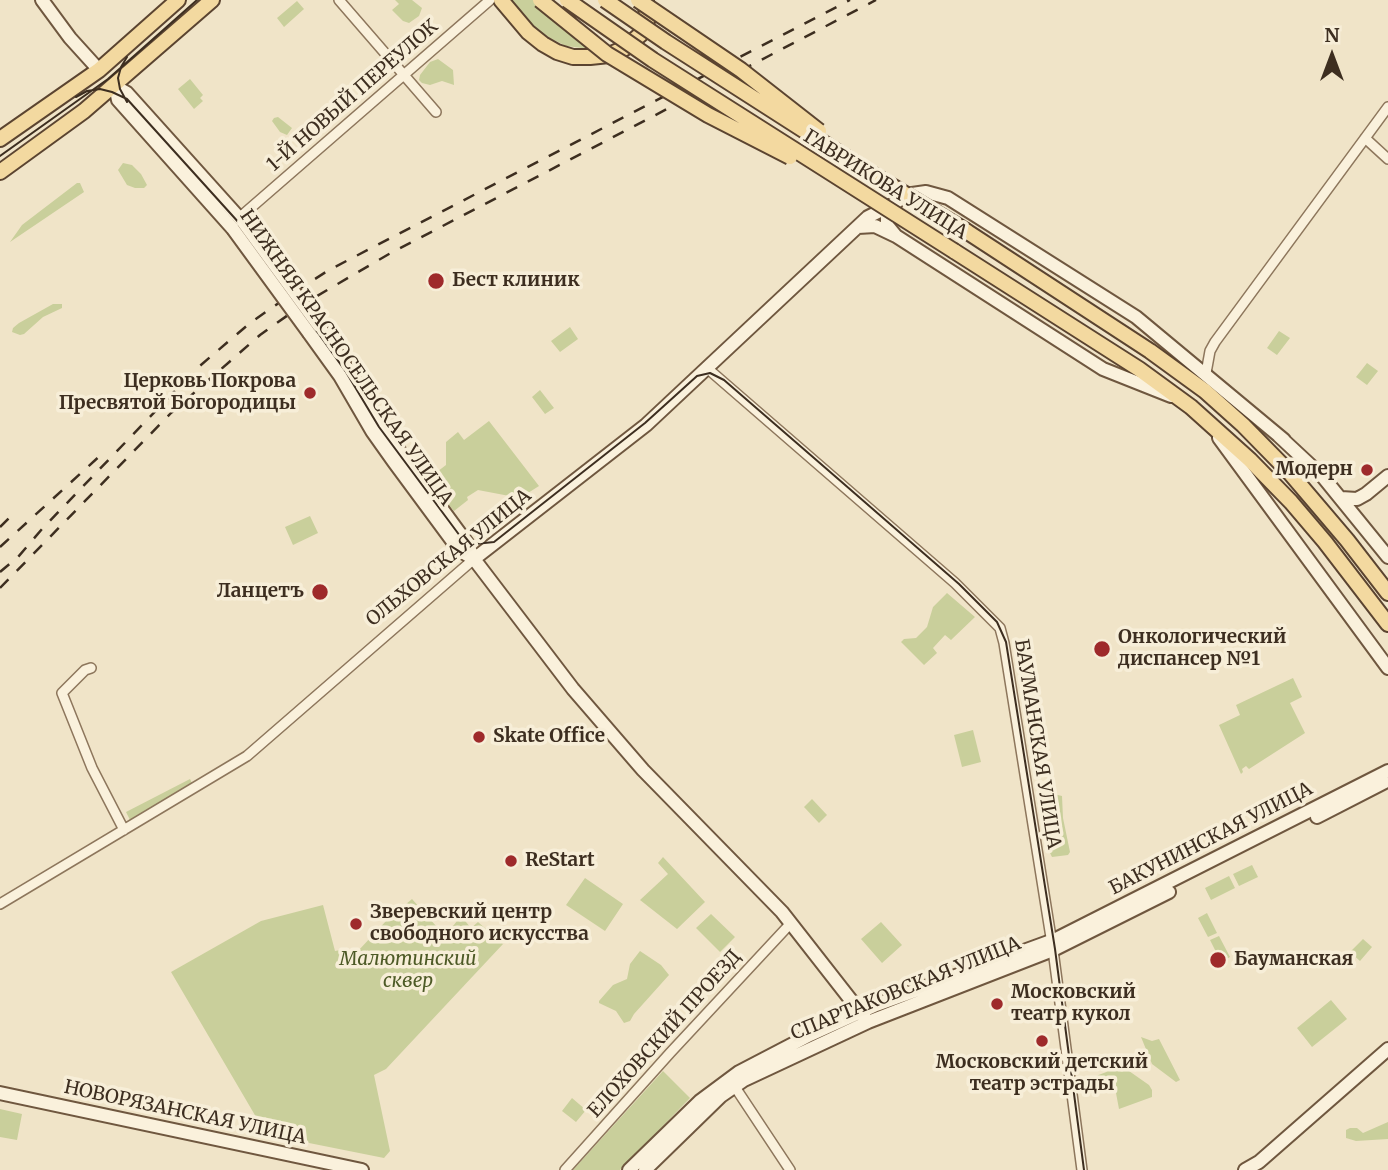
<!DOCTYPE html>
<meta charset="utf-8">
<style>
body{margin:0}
#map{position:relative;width:1388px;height:1170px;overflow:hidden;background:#f0e4c8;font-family:Merriweather,serif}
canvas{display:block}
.north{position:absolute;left:1297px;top:21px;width:70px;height:70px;-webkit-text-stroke:5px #f7eed8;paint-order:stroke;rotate:0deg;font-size:19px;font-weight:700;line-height:28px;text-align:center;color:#3d2e20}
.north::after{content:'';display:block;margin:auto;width:24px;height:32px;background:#3d2e20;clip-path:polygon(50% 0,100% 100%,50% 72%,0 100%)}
</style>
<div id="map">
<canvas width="1388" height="1170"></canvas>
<div class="north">N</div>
</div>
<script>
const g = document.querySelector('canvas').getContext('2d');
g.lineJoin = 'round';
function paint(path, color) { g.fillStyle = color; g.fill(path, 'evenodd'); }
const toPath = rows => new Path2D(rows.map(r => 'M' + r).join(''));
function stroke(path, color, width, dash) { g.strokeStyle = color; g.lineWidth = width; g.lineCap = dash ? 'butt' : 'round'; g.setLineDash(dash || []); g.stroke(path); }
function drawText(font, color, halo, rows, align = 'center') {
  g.font = font + ' Merriweather,serif'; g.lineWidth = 7; g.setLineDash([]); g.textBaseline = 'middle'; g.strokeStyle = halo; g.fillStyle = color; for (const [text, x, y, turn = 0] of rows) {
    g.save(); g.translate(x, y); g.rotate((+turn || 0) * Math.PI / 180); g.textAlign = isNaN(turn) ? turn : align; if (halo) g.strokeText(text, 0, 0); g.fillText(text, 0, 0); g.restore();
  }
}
const green = toPath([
 [395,0,412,0,422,8,419,16,409,23,403,21,392,10,399,4],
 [511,0,535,0,590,49,566,46,550,38,536,29],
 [297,1,304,9,284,27,277,18],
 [438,59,453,70,454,85,442,81,430,85,422,83,419,80,420,75,430,62],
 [190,79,203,95,200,98,203,101,194,109,178,89],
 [278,117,292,128,287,135,280,132,272,121,274,118],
 [123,163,132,165,141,174,147,185,144,188,135,188,127,185,118,170],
 [77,183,80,183,84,192,10,242,22,225],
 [53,304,62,304,62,308,43,317,24,334,20,335,12,332,13,328,19,323],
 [570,327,578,339,560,352,551,341],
 [1279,331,1290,338,1277,355,1267,348],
 [1367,363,1378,371,1367,385,1356,377],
 [540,390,554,408,545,414,532,397],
 [489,421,539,486,520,498,478,490,467,497,468,500,454,511,448,504,451,501,429,478,446,465,446,442,458,432,464,440],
 [310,516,318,533,293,545,285,527],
 [947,593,975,617,951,640,945,635,933,648,937,653,924,665,901,642,904,639,916,638,927,627,933,607],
 [1293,678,1302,697,1290,703,1305,733,1249,769,1246,766,1242,769,1243,772,1241,774,1219,725,1240,715,1236,705],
 [973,730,981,762,962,767,954,735],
 [190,779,193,785,130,820,126,812],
 [1050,793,1062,796,1063,818,1070,852,1068,855,1052,857,1047,847,1044,818,1037,803,1039,799],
 [812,799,827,815,819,823,804,807],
 [663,857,705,902,677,929,640,900,668,874,658,863],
 [1252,865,1258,877,1239,886,1233,874],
 [1229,876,1235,888,1211,900,1205,888],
 [585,878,623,904,605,931,566,905],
 [412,899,445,936,461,916,471,928,478,922,503,944,386,1069,374,1075,390,1151,384,1158,304,1142,303,1137,299,1137,294,1139,266,1134,171,972,261,921,323,905,335,951,346,949,348,953,358,951,386,921],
 [1207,913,1217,933,1208,937,1198,918],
 [711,914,735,937,720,952,696,928],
 [881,922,902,945,882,963,861,939],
 [1219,936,1230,957,1221,962,1210,940],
 [1363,939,1372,947,1360,961,1350,952],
 [640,951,661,965,669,975,634,1014,630,1021,624,1023,616,1011,599,1003,599,1001,613,985,627,979,630,964],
 [1331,1000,1347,1019,1312,1047,1297,1028],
 [1141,1037,1152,1041,1159,1039,1180,1080,1176,1082,1152,1064],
 [1117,1068,1129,1071,1149,1085,1152,1090,1152,1097,1119,1109,1116,1093,1111,1088,1091,1094,1088,1079],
 [663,1071,690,1098,620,1170,573,1170],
 [572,1098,586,1110,576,1122,562,1111],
 [0,1109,22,1114,17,1140,0,1137],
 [1388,1122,1388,1139,1356,1141,1346,1138,1346,1130,1350,1128,1357,1128,1363,1133]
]);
const street = toPath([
 [339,0,436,112],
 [1365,138,1388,159],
 [239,218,490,0],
 [707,368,955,583,1000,628,1004,643,1053,950,1082,1170],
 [1206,373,1210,351,1215,342,1388,107],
 [91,668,85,670,62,693,92,768,124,830],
 [0,904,247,756,474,559],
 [733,1084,790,1170],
 [565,1170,670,1053,791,923]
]);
const secondary = toPath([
 [42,0,70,38,99,70],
 [115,86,127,93,243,222],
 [115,86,118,100,233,229],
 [858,227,875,226,896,236,1103,369,1171,396],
 [896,236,887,225,887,218,894,204,905,195,926,192,948,198,1136,317,1284,440],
 [319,326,348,370,381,426,467,543,474,559,573,689,643,770,782,912,868,1022],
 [309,333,340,376,372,431,394,462,459,550,474,559],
 [1279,436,1323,477,1388,557],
 [1219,438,1388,668],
 [1341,498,1357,499,1366,494,1388,476],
 [474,559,646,425,868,217,894,204],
 [1317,817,1385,782],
 [0,1093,362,1170],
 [629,1170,700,1101,739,1072,810,1035,876,1005,1054,940,1388,771],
 [645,1170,721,1096,744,1080,868,1022,1053,950,1169,892],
 [1245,1170,1259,1162,1388,1049]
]);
const primary = toPath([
 [501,0,528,32,543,44,557,52,573,57,590,57,609,55,625,48,641,34,647,21,646,0],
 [0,139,99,70,178,0],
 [0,172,84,111,212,0],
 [966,231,1150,351,1205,391,1243,425,1290,473,1347,540,1388,593],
 [954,251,1139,369,1191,407,1250,460,1291,502,1325,542,1388,624]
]);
const tram = toPath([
 [76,97,87,91,100,89,112,92,127,99,240,224,346,372,379,427,463,540,475,544,494,542,645,423,697,376,710,373,724,380,844,484,959,584,997,622,1006,642,1055,949,1084,1170],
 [127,102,120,89,118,78,121,67,127,57],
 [0,156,108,79,197,0]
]);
const rail = toPath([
 [0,527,16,511],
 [0,547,103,453],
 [0,572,18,557,42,529,195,370,250,323,296,291,329,270,850,0],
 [0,588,171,413,260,335,305,303,389,254,876,0]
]);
const secondaryBridge = toPath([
 [243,222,319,326],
 [233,229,309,333]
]);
const primaryBridge = toPath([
 [540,0,607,54,708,115,790,157],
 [567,0,653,60,954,251],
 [605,0,666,42,872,174,966,231],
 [638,0,741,70,819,131]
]);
const markers = [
 [436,281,9,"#9e2a2b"],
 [310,393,7,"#9e2a2b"],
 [1367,470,7,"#9e2a2b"],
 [320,592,9,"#9e2a2b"],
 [1102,649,9,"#9e2a2b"],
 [479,737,7,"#9e2a2b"],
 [511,861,7,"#9e2a2b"],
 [356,924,7,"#9e2a2b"],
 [1218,960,9,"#9e2a2b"],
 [997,1004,7,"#9e2a2b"],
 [1042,1041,7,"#9e2a2b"]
];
const streetNames = [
 ["1-Й НОВЫЙ ПЕРЕУЛОК",353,96,-41],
 ["ГАВРИКОВА УЛИЦА",885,185,32],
 ["НИЖНЯЯ КРАСНОСЕЛЬСКАЯ УЛИЦА",346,358,55],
 ["ОЛЬХОВСКАЯ УЛИЦА",449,558,-39],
 ["БАУМАНСКАЯ УЛИЦА",1037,744,81],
 ["БАКУНИНСКАЯ УЛИЦА",1211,839,-27],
 ["СПАРТАКОВСКАЯ УЛИЦА",906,989,-22],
 ["ЕЛОХОВСКИЙ ПРОЕЗД",665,1034,-48],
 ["НОВОРЯЗАНСКАЯ УЛИЦА",185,1113,12]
];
const poiNames = [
 ["Бест клиник",452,281],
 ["Церковь Покрова",296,382,"right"],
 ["Пресвятой Богородицы",296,404,"right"],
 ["Модерн",1353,470,"right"],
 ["Ланцетъ",304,592,"right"],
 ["Онкологический",1118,638],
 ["диспансер №1",1118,660],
 ["Skate Office",493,737],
 ["ReStart",525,861],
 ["Зверевский центр",370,913],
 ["свободного искусства",370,935],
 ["Бауманская",1234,960],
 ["Московский",1011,993],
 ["театр кукол",1011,1015],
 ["Московский детский",1042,1063,"center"],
 ["театр эстрады",1042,1085,"center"]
];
const parkNames = [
 ["Малютинский",408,960],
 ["сквер",408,982]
];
paint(green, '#c9cf9b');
stroke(street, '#8d765c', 12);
stroke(secondary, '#6f573f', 16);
stroke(primary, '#5b4430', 18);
stroke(street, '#faf1dc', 9);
stroke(secondary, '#faf1dc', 12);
stroke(primary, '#f3d9a0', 14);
stroke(tram, '#3d2e20', 2);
stroke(rail, '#3d2e20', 2.5, [12, 12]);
stroke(secondaryBridge, '#6f573f', 16, []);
stroke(primaryBridge, '#5b4430', 18, []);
stroke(secondaryBridge, '#faf1dc', 12);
stroke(primaryBridge, '#f3d9a0', 14);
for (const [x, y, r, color] of markers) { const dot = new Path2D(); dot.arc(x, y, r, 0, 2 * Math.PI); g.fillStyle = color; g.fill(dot); stroke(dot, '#f7eed8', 2.5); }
drawText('19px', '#3d2e20', '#f7eed8', streetNames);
drawText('bold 19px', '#3d2e20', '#f7eed8', poiNames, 'left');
drawText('italic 19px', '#4d5a26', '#f7eed8', parkNames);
</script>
